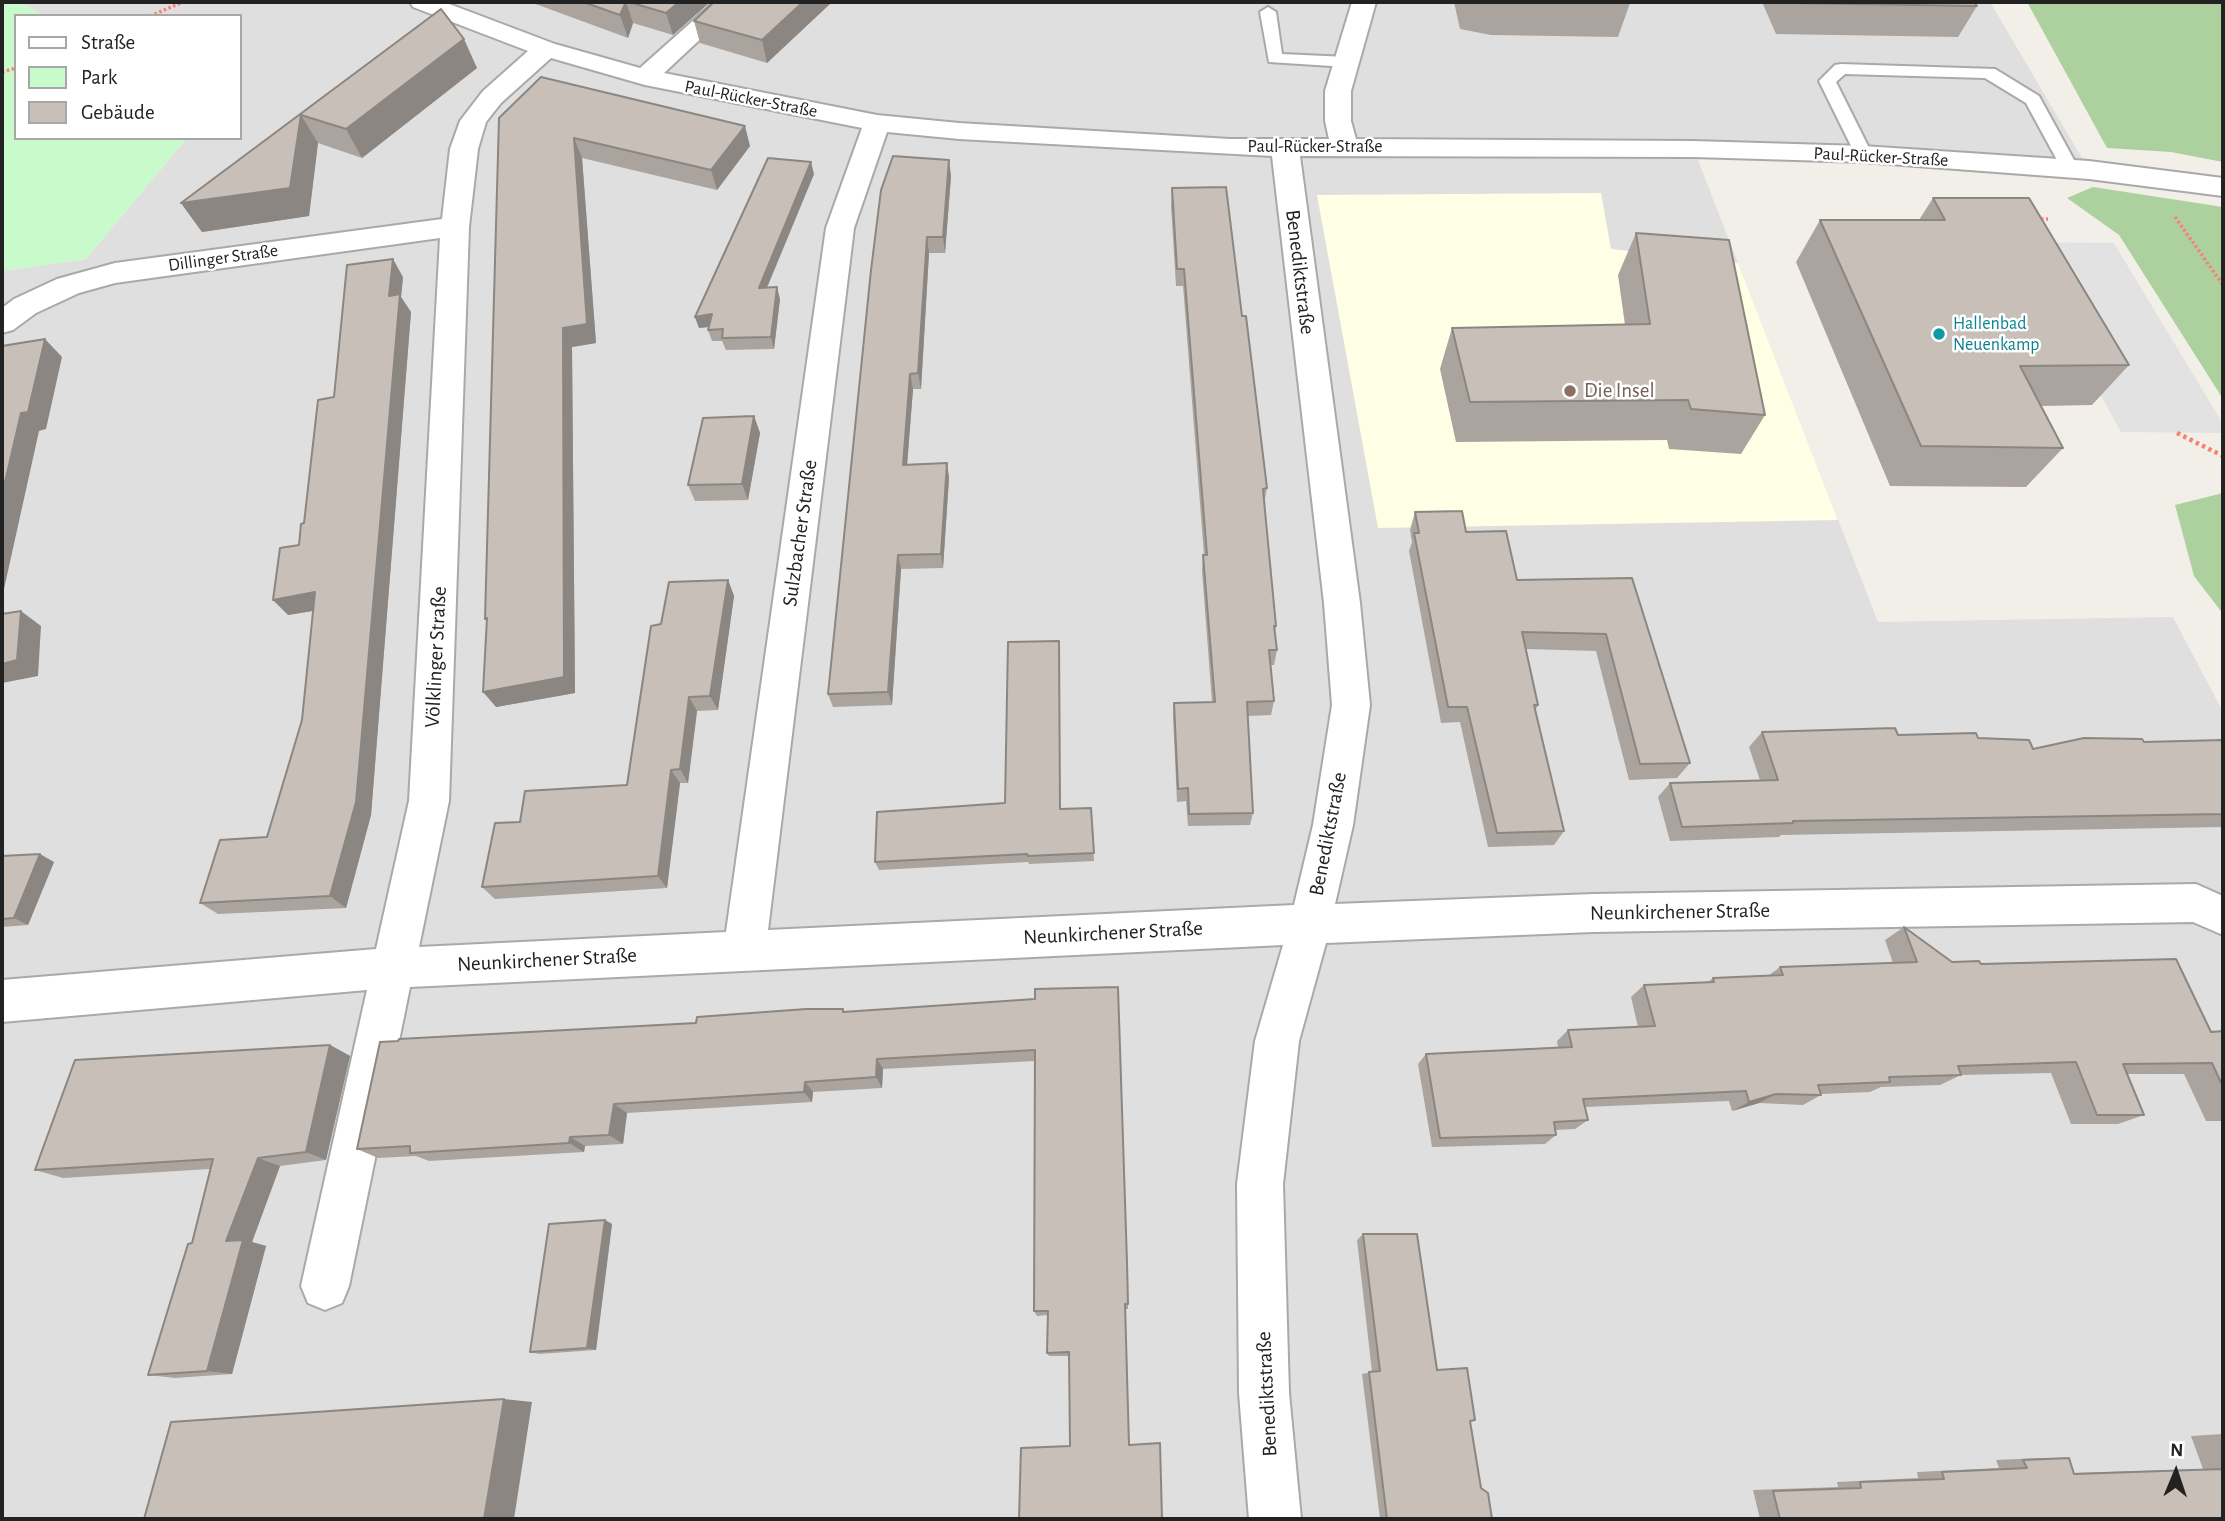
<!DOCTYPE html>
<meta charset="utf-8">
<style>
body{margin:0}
#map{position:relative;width:2225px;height:1521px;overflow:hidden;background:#f2efe9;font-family:"Alegreya Sans",sans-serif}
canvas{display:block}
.frame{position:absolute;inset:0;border:4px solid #222;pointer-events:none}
.legend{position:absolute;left:14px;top:14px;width:228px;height:126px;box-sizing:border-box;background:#fff;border:2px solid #a7a7a7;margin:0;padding:9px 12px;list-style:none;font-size:21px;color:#222}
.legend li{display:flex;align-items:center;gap:14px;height:35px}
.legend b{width:35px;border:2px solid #a7a7a7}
.north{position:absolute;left:2141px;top:1437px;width:70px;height:70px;-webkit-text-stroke:5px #fff;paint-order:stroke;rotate:2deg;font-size:19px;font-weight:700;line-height:28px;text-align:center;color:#222}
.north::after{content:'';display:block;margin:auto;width:24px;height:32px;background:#222;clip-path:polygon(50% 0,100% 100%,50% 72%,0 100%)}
</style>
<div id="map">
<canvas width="2225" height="1521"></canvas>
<div class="frame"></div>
<ul class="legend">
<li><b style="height:9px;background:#fff"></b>Straße</li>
<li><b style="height:19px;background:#c8facc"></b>Park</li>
<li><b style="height:19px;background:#c7bfb8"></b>Gebäude</li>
</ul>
<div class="north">N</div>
</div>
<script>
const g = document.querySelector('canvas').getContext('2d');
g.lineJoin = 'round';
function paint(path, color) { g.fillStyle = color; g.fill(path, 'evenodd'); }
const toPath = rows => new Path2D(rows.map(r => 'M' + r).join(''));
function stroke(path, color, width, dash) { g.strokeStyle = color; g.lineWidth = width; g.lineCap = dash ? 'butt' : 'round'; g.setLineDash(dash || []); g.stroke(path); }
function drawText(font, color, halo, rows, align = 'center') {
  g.font = font + ' "Alegreya Sans",sans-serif'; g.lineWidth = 5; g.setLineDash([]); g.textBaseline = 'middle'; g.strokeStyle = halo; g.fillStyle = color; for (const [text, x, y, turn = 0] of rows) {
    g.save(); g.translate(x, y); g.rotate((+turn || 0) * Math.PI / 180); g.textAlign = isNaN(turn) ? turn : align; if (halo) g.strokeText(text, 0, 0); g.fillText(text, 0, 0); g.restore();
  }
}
const residential = toPath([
 [21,2,1990,2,2089,170,1694,150,1878,622,2173,617,2223,712,2223,1519,2,1519,2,271,86,259,187,138,240,138,240,16,43,16]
]);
const education = toPath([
 [1601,193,1611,249,1738,263,1838,520,1378,528,1317,195]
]);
const forest = toPath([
 [2027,2,2223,2,2223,162,2171,152,2107,148],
 [2093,187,2223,207,2223,399,2119,235,2067,198],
 [2223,493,2223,614,2194,576,2175,505]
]);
const park = toPath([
 [2,2,21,2,43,16,16,16,16,138,187,138,86,259,2,271]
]);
const parking = toPath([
 [2017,242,2114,243,2223,424,2223,433,2121,432]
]);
const pathFar1 = toPath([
 [150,16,183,2],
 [2,72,16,68],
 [2175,217,2223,285],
 [2036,219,2048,219]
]);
const path = toPath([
 [2177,433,2223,456]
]);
const service = toPath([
 [1268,7,1276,12,1282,54,1347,57,1355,62,1347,67,1269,62,1260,12,1268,7],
 [1841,64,1995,69,2039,96,2079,169,2076,173,2064,173,2026,103,1985,78,1845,74,1836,82,1872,154,1869,158,1857,158,1819,81,1835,65,1841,64]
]);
const minor = toPath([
 [410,2,444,2,555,44,640,68,714,2,740,2,664,73,877,115,959,123,1230,139,1329,139,1325,121,1325,91,1352,2,1376,2,1351,91,1351,121,1356,139,1693,141,1863,146,2089,161,2223,178,2223,196,2089,179,1863,162,1693,157,1300,156,1360,603,1370,705,1353,825,1335,904,1593,894,2196,884,2223,896,2223,935,2193,922,1593,932,1326,943,1299,1041,1283,1184,1289,1393,1301,1519,1249,1519,1239,1393,1237,1184,1255,1041,1283,945,410,987,349,1286,342,1303,325,1310,308,1303,301,1286,367,990,2,1022,2,980,376,949,409,801,440,238,115,283,79,293,36,313,13,330,2,333,2,308,14,299,57,279,115,263,442,219,450,149,460,121,483,91,528,51,413,7,410,2],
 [551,58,645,85,862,128,826,228,726,932,419,947,449,801,469,227,478,149,486,122,501,103,551,58],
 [887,132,959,139,1272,156,1324,603,1332,705,1313,825,1294,905,768,930,854,228,887,132]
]);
const wall = toPath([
 [530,2,710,2,673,35,633,23,628,38],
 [714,2,832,2,767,63,700,43,694,21],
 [1454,2,1629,2,1630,3,1618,37,1491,35,1460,29],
 [1762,2,1974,2,1977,6,1958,37,1776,34],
 [441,9,477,68,362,158,318,143,309,216,202,232,181,203],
 [499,118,750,146,717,190,582,158,596,343,572,347,575,693,496,707,487,622],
 [893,156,951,176,945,253,929,253,921,389,913,389,907,464,947,463,949,478,943,568,901,569,892,705,833,707,828,694],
 [814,174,767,288,780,299,774,349,726,350,722,341,712,341,708,330,709,327,699,328,695,317],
 [1172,188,1242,316,1267,488,1264,504,1276,626,1275,634,1277,650,1274,665,1271,665,1274,701,1271,715,1248,716,1253,813,1250,825,1188,826,1186,801,1177,802,1173,717,1174,703,1212,702,1202,571,1203,555,1204,555,1183,286,1176,286,1171,206],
 [1933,198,2129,365,2092,405,2041,406,2063,448,2026,487,1890,486,1796,262,1820,220,1919,220],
 [1636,233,1765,415,1741,454,1669,449,1667,440,1456,442,1440,369,1452,328,1625,325,1618,275],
 [403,277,401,297,411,312,371,815,346,908,218,914,200,903,267,837,302,720,313,611,288,615,299,545,334,397],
 [754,416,760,433,748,500,695,501,688,485],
 [1415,512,1466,532,1517,580,1632,578,1690,763,1677,778,1629,780,1596,651,1526,649,1538,705,1535,711,1564,831,1554,845,1488,847,1460,722,1441,723,1409,551,1412,542,1410,530],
 [728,580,734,596,718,710,697,711,688,783,680,783,667,888,495,899,482,887,520,822,627,785,661,624],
 [1060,650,1060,809,1091,808,1094,861,1029,864,1028,862,879,870,875,862,1005,803],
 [1762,732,1978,738,2033,749,2144,742,2223,740,2223,827,1781,835,1779,837,1670,841,1658,797,1670,783,1760,780,1749,747],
 [2,856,54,862,28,925,2,927],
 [1904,927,1952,962,1981,964,2211,1032,2223,1031,2223,1121,2206,1121,2184,1074,2127,1074,2144,1115,2118,1124,2071,1124,2051,1073,1961,1075,1940,1085,1881,1087,1870,1092,1821,1094,1821,1095,1803,1105,1759,1103,1732,1111,1729,1101,1585,1107,1588,1120,1575,1129,1555,1130,1556,1135,1545,1144,1432,1147,1418,1064,1426,1054,1558,1047,1557,1041,1568,1030,1638,1027,1631,997,1644,985,1707,983,1713,978,1768,976,1780,967,1893,963,1885,940],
 [1035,999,1128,1304,1128,1309,1125,1309,1070,1446,1069,1356,1049,1356,1047,1353,1047,1315,1037,1316,1034,1311,1035,1061,883,1069,882,1088,813,1092,812,1102,627,1113,623,1144,585,1146,584,1152,429,1161,416,1156,378,1158,357,1149,696,1023],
 [330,1045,350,1056,326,1160,280,1166,252,1242,266,1246,232,1374,175,1378,148,1375,192,1243,210,1169,63,1178,35,1170],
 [605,1220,612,1224,596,1350,539,1354,530,1352],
 [1363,1234,1437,1370,1470,1421,1481,1488,1492,1519,1380,1519,1362,1374,1372,1372,1357,1240],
 [2223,1434,2223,1519,1760,1519,1753,1490,1838,1487,1837,1482,1918,1478,1917,1472,1999,1468,1996,1460,2039,1458,2069,1458,2074,1473,2203,1469,2191,1436]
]);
const shadedWall = toPath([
 [626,2,633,23,628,38,620,15],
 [679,2,710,2,673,35,666,13],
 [803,2,832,2,767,63,762,40],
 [464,39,477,68,362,158,346,129],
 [301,115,318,143,309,216,202,232,181,203],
 [745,126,750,146,717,190,711,170],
 [574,138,582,158,596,343,572,347,575,693,496,707,483,692,563,328],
 [949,160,951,176,945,253,943,237],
 [811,162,814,174,762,299,759,288],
 [927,237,929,253,921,389,918,373],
 [393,259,403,277,401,297,411,312,371,815,346,908,330,896],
 [777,287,780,299,774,349,771,337],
 [712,314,716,326,699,328,695,317],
 [45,339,62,357,46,429,39,431,2,598,2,495,21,413],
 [910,374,913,389,906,479,903,465],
 [754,416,760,433,748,500,742,484],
 [947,463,949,478,943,568,941,554],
 [898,555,901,569,892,705,888,692],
 [728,580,734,596,718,710,710,696],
 [315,592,330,608,288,615,273,600],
 [21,611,41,626,38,676,2,683,2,664],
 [689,697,697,711,688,783,680,769],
 [671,770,680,783,667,888,658,876],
 [40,854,54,862,28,925,14,918],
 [330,1045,350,1056,326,1160,306,1152],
 [877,1059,883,1069,882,1088,876,1077],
 [805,1082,813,1092,812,1102,804,1092],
 [1776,1094,1759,1103,1732,1111,1749,1102],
 [614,1104,627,1113,623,1144,609,1135],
 [570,1137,585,1146,584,1152,569,1143],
 [258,1158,280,1166,252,1242,266,1246,232,1374,207,1371,226,1241],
 [605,1220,612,1224,596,1350,587,1348],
 [504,1399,532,1402,514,1519,484,1519]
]);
const building = toPath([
 [583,2,626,2,620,15,583,2],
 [629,2,679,2,666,13,629,2],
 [714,2,803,2,762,40,694,21,714,2],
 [1519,2,1629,2,1630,3,1519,2],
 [1790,2,1974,2,1977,6,1790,3,1790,2],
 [441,9,464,39,346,129,301,115,290,188,181,203,441,9],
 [541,77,745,126,711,170,574,138,587,324,563,328,564,677,483,692,487,618,485,619,499,118,541,77],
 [893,156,949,160,943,237,927,237,918,373,910,374,903,465,947,463,941,554,898,555,888,692,828,694,871,270,881,190,893,156],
 [768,158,811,162,759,288,777,287,771,337,722,338,723,329,708,330,712,314,695,317,768,158],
 [1226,187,1242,316,1246,316,1267,488,1263,489,1265,511,1276,626,1274,626,1277,650,1269,650,1274,701,1247,702,1253,813,1189,814,1188,788,1178,789,1174,703,1215,702,1203,555,1207,555,1184,269,1177,269,1172,188,1226,187],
 [1933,198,2029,198,2129,365,2020,366,2063,448,1921,446,1820,220,1945,220,1933,198],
 [1636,233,1729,240,1765,415,1691,409,1688,400,1470,402,1452,328,1650,324,1636,233],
 [393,259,389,296,400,294,356,802,330,896,200,903,220,840,267,837,302,720,315,592,273,600,280,548,299,545,301,524,304,523,318,400,334,397,347,265,393,259],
 [45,339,28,412,21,413,2,495,2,346,45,339],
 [754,416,742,484,688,485,703,418,754,416],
 [1462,511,1466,532,1506,531,1517,580,1632,578,1690,763,1640,764,1606,634,1522,632,1538,705,1534,705,1564,831,1497,833,1467,707,1448,707,1414,533,1419,533,1415,512,1462,511],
 [728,580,710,696,689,697,680,769,671,770,658,876,482,887,495,823,520,822,525,791,627,785,651,626,661,624,669,582,728,580],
 [21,611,17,660,2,664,2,614,21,611],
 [1059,641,1060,809,1091,808,1094,853,1028,856,1027,854,875,862,877,812,1005,803,1008,642,1059,641],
 [1895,728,1898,735,1976,733,1978,738,2029,740,2033,749,2084,738,2142,739,2144,742,2223,740,2223,814,1793,821,1793,823,1682,827,1670,783,1778,780,1762,732,1895,728],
 [40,854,14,918,2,919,2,856,40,854],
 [1904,927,1952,962,1979,961,1981,964,2176,959,2211,1032,2223,1031,2223,1087,2212,1063,2123,1064,2144,1115,2097,1115,2076,1062,1958,1066,1961,1075,1889,1077,1890,1082,1818,1085,1821,1095,1776,1094,1749,1102,1746,1091,1583,1099,1588,1120,1554,1122,1556,1135,1440,1138,1426,1054,1572,1047,1568,1030,1655,1026,1644,985,1714,982,1713,978,1783,975,1780,967,1917,962,1904,927],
 [1118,987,1127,1262,1128,1304,1125,1304,1129,1445,1160,1443,1162,1519,1019,1519,1021,1448,1070,1446,1069,1352,1047,1353,1048,1311,1034,1311,1035,1050,877,1059,876,1077,805,1082,804,1092,614,1104,609,1135,570,1137,569,1143,410,1153,410,1146,357,1149,380,1042,398,1041,399,1039,696,1023,697,1017,806,1009,843,1009,843,1012,1035,999,1035,989,1118,987],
 [330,1045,306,1152,258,1158,226,1241,243,1240,207,1371,148,1375,188,1244,192,1243,213,1159,35,1170,75,1060,330,1045],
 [605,1220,587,1348,530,1352,549,1224,605,1220],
 [1363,1234,1417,1234,1437,1370,1467,1368,1475,1420,1470,1421,1481,1488,1488,1493,1492,1519,1387,1519,1369,1372,1380,1371,1363,1234],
 [504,1399,484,1519,144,1519,171,1422,504,1399],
 [2069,1458,2074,1474,2223,1469,2223,1519,1780,1519,1773,1491,1861,1488,1860,1482,1944,1479,1942,1472,2027,1468,2023,1460,2069,1458]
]);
const markers = [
 [1939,334,7,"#0f9aa8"],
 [1570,391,7,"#8d6e63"]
];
const farStreetnames = [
 ["Paul-Rücker-Straße",751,99,11],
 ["Paul-Rücker-Straße",1315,147],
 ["Paul-Rücker-Straße",1881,157,3],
 ["Dillinger Straße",223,258,-8]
];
const farCulturenames = [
 ["Hallenbad",1953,324],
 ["Neuenkamp",1953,345]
];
const streetNames = [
 ["Benediktstraße",1300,272,83],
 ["Sulzbacher Straße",800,533,-82],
 ["Völklinger Straße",436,657,-87],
 ["Benediktstraße",1328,834,-79],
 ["Neunkirchener Straße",1680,912,-1],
 ["Neunkirchener Straße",1113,933,-3],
 ["Neunkirchener Straße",547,960,-3],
 ["Benediktstraße",1267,1394,-93]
];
const educationNames = [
 ["Die Insel",1584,391]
];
paint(residential, '#e0dfdf');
paint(education, '#ffffe5');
paint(forest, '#add19e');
paint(park, '#c8facc');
paint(parking, '#e2e2e2');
stroke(service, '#a9a9a9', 4);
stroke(minor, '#a9a9a9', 4);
stroke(pathFar1, '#fa8072', 3.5, [2.5, 2.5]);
stroke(path, '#fa8072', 4.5, [3.5, 3.5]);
paint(service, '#fff');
paint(minor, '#fff');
paint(wall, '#aba49e');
paint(shadedWall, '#8b8681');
paint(building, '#c7bfb8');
stroke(building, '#8b8681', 2);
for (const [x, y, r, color] of markers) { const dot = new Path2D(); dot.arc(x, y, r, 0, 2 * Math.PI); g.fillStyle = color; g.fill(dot); stroke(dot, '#fff', 2.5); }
drawText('18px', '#222', '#fff', farStreetnames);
drawText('18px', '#0d838f', '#fff', farCulturenames, 'left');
drawText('21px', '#222', '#fff', streetNames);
drawText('21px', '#785e54', '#fff', educationNames, 'left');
</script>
